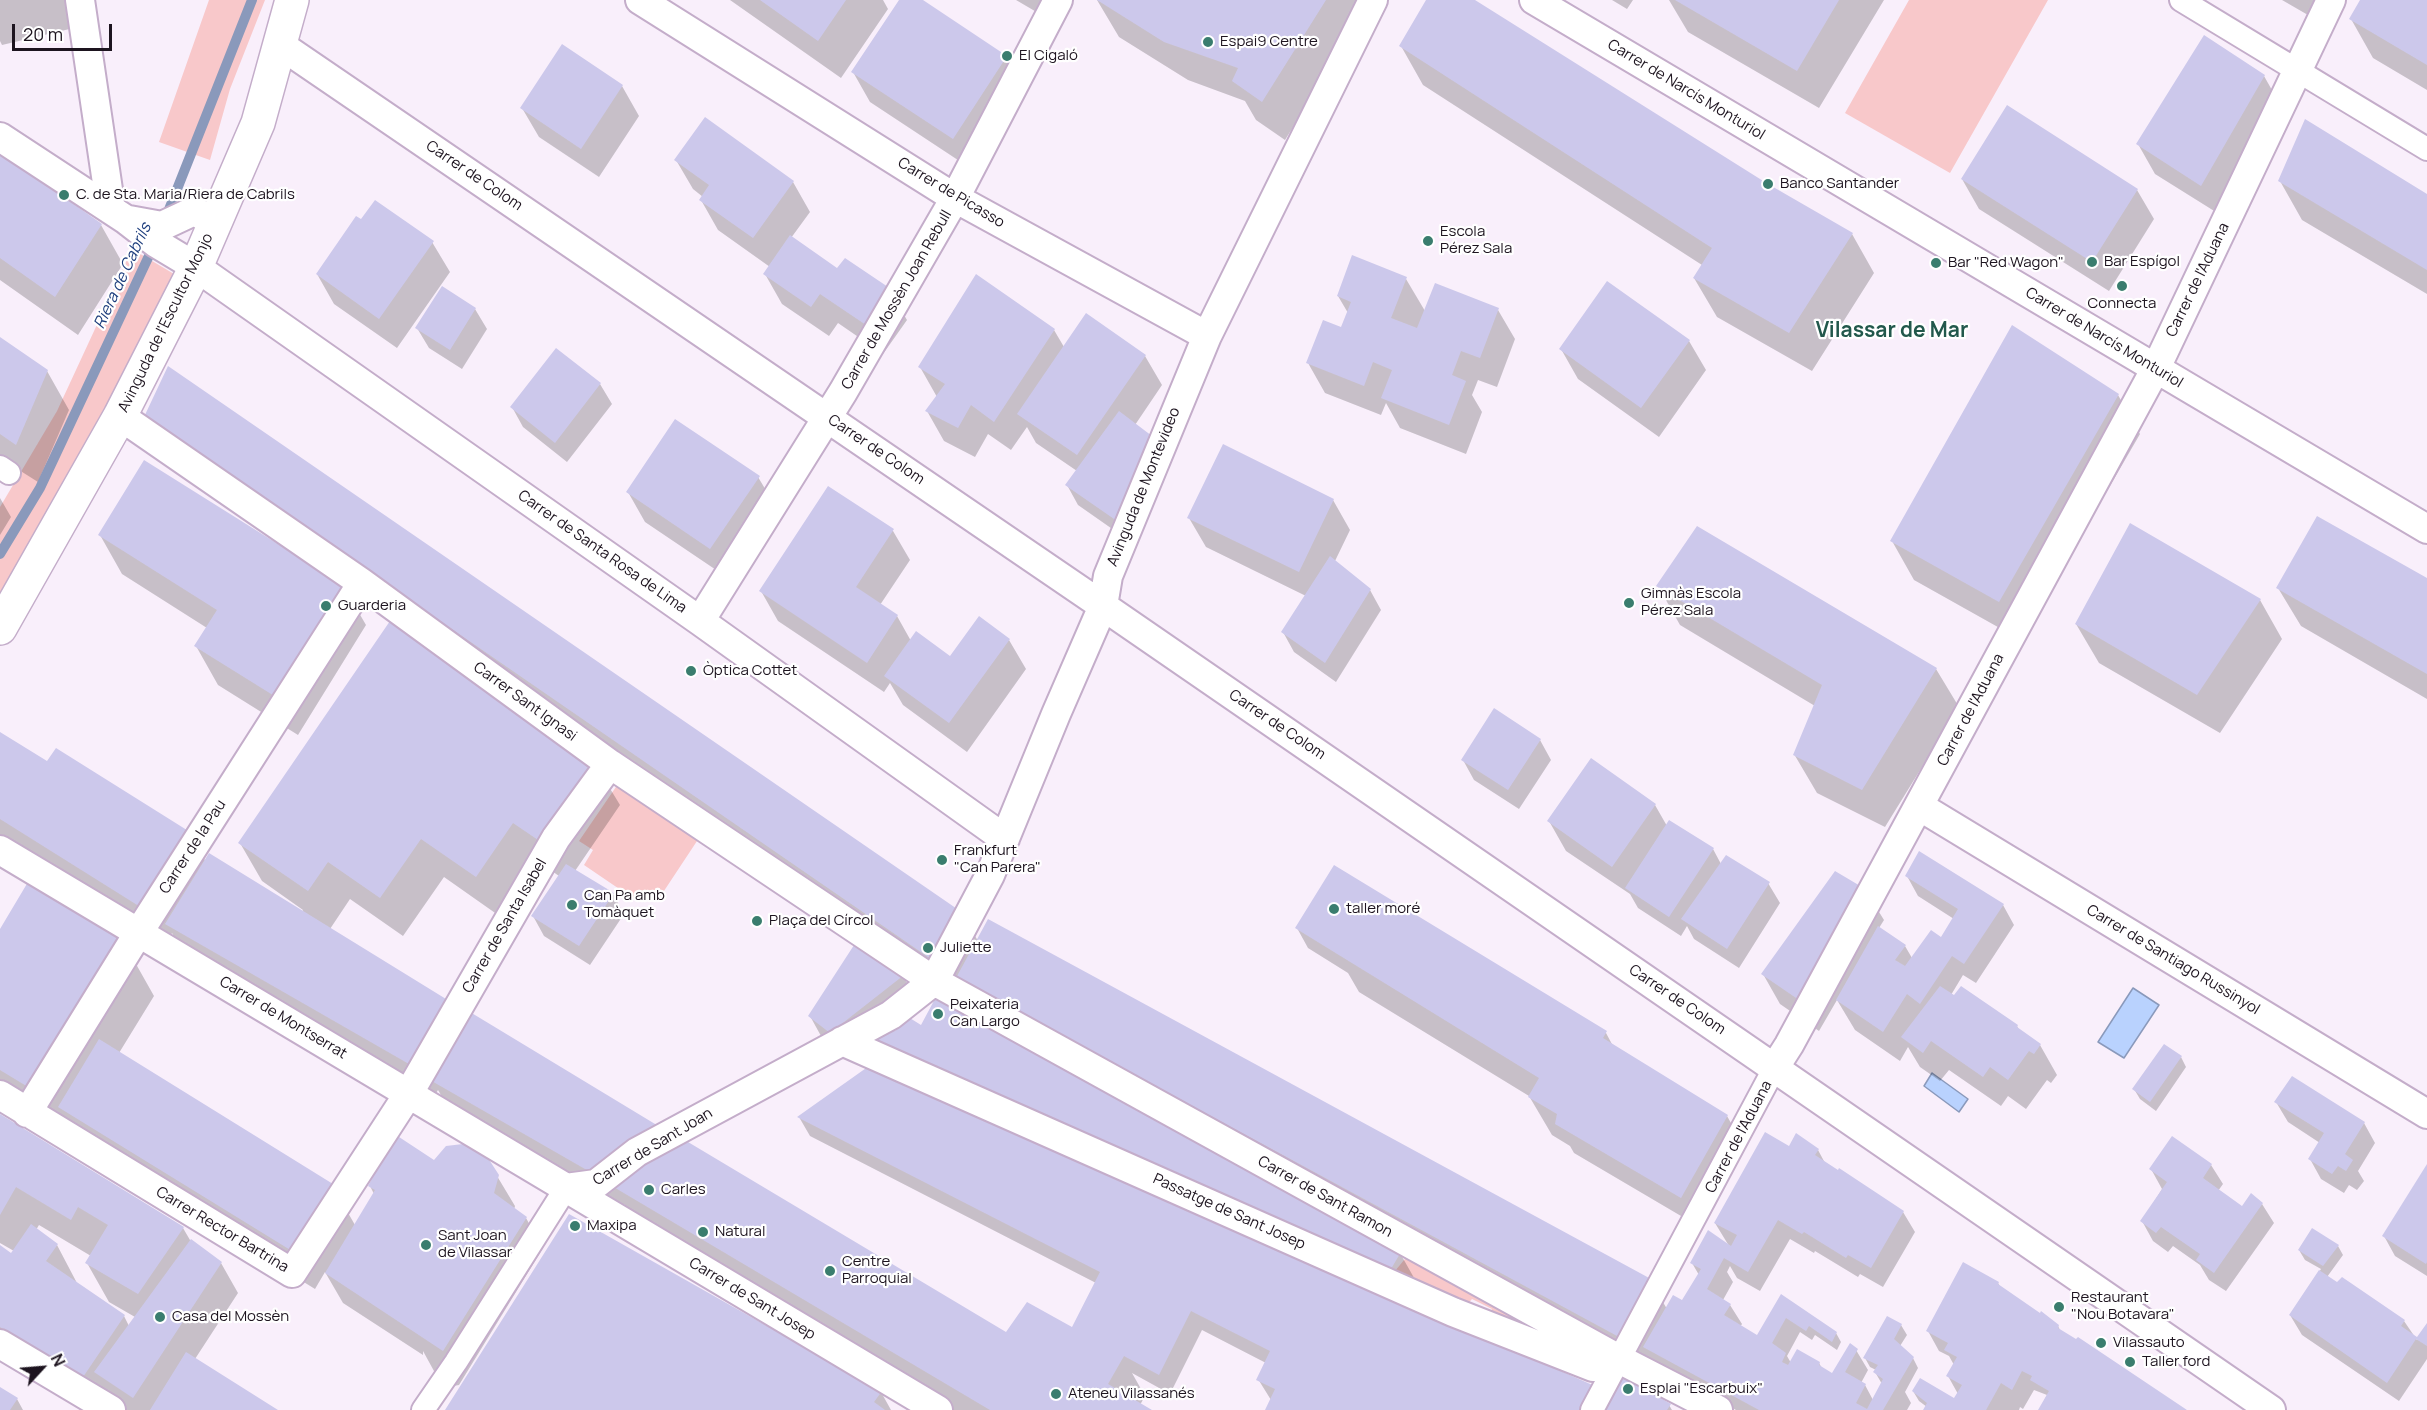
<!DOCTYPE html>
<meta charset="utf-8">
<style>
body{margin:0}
#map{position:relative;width:2427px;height:1410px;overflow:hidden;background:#f9effb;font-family:Manrope,sans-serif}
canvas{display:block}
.north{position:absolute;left:12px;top:1338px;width:60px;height:60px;-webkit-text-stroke:4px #fff;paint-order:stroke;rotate:64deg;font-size:16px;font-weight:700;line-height:24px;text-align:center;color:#1d141f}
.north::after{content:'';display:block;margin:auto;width:21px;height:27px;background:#1d141f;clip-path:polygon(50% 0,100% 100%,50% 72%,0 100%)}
.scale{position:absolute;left:12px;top:24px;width:100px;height:27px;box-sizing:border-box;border:3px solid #1d141f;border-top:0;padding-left:8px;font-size:18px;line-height:21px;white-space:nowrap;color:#1d141f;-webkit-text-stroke:4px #fff;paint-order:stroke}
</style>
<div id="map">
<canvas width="2427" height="1410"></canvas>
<div class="north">N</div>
<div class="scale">20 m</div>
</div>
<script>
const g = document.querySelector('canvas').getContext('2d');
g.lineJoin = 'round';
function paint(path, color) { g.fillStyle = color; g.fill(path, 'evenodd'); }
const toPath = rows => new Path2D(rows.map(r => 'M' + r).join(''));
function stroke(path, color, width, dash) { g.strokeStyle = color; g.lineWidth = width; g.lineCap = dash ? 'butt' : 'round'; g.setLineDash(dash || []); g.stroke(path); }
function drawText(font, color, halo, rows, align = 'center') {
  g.font = font + ' Manrope,sans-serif'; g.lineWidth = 4.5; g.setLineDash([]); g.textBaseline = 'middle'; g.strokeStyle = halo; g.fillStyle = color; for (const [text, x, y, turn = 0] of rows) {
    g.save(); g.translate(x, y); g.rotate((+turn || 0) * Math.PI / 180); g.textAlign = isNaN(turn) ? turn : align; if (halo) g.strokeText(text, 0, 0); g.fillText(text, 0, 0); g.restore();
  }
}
const green = toPath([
 [209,0,265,0,230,89,210,160,159,142],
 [1909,0,2048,0,1950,173,1845,113],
 [132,249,174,274,131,367,0,597,0,507,57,411],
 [620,781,699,838,658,900,640,891,634,899,584,865,593,850,579,841],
 [1409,1254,1593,1352,1486,1319,1492,1309,1472,1299,1463,1309,1390,1277]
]);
const water = toPath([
 [2133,988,2159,1005,2124,1058,2098,1042,2133,988],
 [1932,1073,1968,1099,1959,1112,1924,1086,1932,1073]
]);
const shadow = toPath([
 [0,0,72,0,78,27,2,45,0,41],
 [730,0,883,0,888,9,841,78],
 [900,0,920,0,1006,57,1023,87,970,168,870,102,853,72],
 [1016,0,1055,0,1045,17],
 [1097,0,1372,0,1285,140,1256,120,1245,101,1188,80,1119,37],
 [1427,0,1472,0,1767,185,1852,234,1874,273,1812,371,1717,317,1694,278,1702,265,1423,85,1401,46],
 [1612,0,1633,0,1627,9],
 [1669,0,1884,0,1819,108,1688,32],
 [2282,0,2342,0,2327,26],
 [2362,0,2427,0,2427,90,2373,58,2351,19],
 [2204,37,2264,76,2281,106,2219,214,2155,174,2138,144],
 [622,86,639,116,599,177,539,137,522,108],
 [0,154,101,225,123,264,78,335,0,280],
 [676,160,793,182,810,212,791,238,838,271,889,290,907,320,883,354,838,323,829,336,782,304,765,274,770,267,718,230,701,200,703,197,693,189],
 [1962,179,2137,190,2154,219,2109,291,1979,209],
 [2280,181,2427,196,2427,294,2302,220],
 [432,242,450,272,397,348,334,304,317,274],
 [1406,279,1425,311,1498,310,1515,339,1497,387,1478,380,1472,395,1482,412,1466,454,1400,428,1386,403,1381,415,1325,393,1308,363,1341,329,1348,313,1338,296],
 [475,309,487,329,462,369,429,348,417,328],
 [1054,330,1064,347,1145,356,1162,385,1135,425,1128,540,1078,505,1067,485,1077,471,1036,443,1027,427,1011,450,988,434,975,457,944,441,927,411,937,397,920,367],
 [0,339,47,371,69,410,38,482,0,458],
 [1689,341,1706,370,1659,437,1578,379,1561,349],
 [600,384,612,404,567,462,523,427,512,407],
 [2118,395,2140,434,2021,640,1914,580,1892,541],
 [169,456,962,914,978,941,1650,1280,1667,1309,1683,1302,1699,1275,1692,1263,1729,1246,1715,1223,1790,1148,1818,1150,1825,1163,1903,1212,1915,1232,1883,1287,1860,1274,1858,1277,1815,1251,1814,1253,1790,1239,1760,1291,1737,1278,1730,1266,1727,1272,1733,1282,1723,1300,1730,1305,1742,1324,1740,1327,1758,1337,1782,1296,1836,1333,1841,1342,1837,1350,1815,1335,1812,1340,1800,1332,1787,1356,1791,1363,1819,1363,1823,1370,1832,1375,1856,1350,1868,1370,1861,1383,1865,1385,1873,1400,1882,1384,1875,1372,1876,1370,1870,1367,1865,1358,1901,1325,1907,1335,1900,1346,1913,1358,1918,1368,1905,1392,1911,1403,1907,1410,1736,1410,1656,1366,1651,1358,1642,1375,980,1017],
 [758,477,776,507,728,578,645,522,628,492],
 [828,488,893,531,910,560,880,605,897,616,911,641,950,658,1009,640,1026,669,967,752,903,705,890,683,884,692,778,621,761,591],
 [0,498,11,517,0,535],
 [1333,500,1350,530,1335,561,1370,590,1381,610,1336,682,1294,652,1283,632,1306,596,1206,547,1189,518],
 [100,535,344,587,366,625,298,735,218,685,196,646,207,628,122,574],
 [2427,580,2427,699,2301,626,2278,588],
 [1658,586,1936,669,1959,707,1885,827,1817,793,1794,754,1815,706,1680,625],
 [2260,600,2282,639,2220,733,2099,663,2076,624],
 [0,734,48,764,189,833,206,862,302,912,303,910,262,881,240,843,597,767,620,805,575,871,613,894,624,914,590,965,544,936,533,916,559,876,536,860,498,915,444,877,403,936,350,899,330,929,445,1000,462,1029,659,1128,672,1151,1006,1335,1072,1329,1096,1283,810,1136,799,1117,869,1068,896,1032,922,1027,1400,1253,1422,1292,1413,1308,1596,1388,1669,1405,1672,1410,1267,1410,1271,1400,1258,1379,1266,1363,1202,1330,1170,1394,1132,1373,1145,1396,1140,1405,1149,1410,949,1410,637,1225,624,1204,615,1211,455,1119,438,1090,431,1102,189,963,172,933,165,946,0,842],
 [1540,740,1551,760,1519,809,1474,780,1463,760],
 [1655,805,1667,826,1713,849,1721,864,1768,883,1780,903,1739,968,1694,939,1687,926,1681,936,1638,908,1630,894,1566,851,1549,821],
 [1907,876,2003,905,2014,925,1976,983,1963,975,1951,995,2017,1026,2020,1032,2040,1045,2057,1075,2051,1083,2047,1080,2026,1109,2008,1096,2001,1106,1949,1070,1940,1081,1920,1067,1908,1047,1900,1061,1855,1030,1837,1000,1819,1031,1780,1004,1763,974,1866,891,1884,920,1879,928,1905,946,1912,958,1942,940,1954,919,1918,896],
 [1297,928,1606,1033,1613,1046,1727,1116,1744,1146,1698,1226,1574,1153,1570,1146,1552,1135,1529,1096,1359,992,1348,973,1308,948],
 [0,932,123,941,154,996,119,1053,332,1185,355,1225,374,1194,370,1186,434,1162,497,1176,515,1206,514,1210,526,1218,543,1248,459,1385,448,1387,440,1382,423,1351,423,1355,343,1303,325,1272,315,1289,82,1145,0,1104],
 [903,976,914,995,842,1052,821,1036,810,1016],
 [2181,1057,2186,1067,2156,1111,2140,1099,2134,1089],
 [2276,1102,2364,1123,2375,1143,2358,1171,2364,1181,2357,1190,2349,1185,2344,1193,2321,1179,2310,1159,2320,1143,2288,1122],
 [0,1116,183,1228,190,1240,221,1263,238,1293,195,1359,276,1410,125,1410,0,1350,0,1247,11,1255,14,1251,0,1243],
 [39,1225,91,1256,87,1263,109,1302,135,1317,129,1326,124,1316,78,1285,57,1245,36,1230],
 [2211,1165,2223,1184,2218,1191,2242,1208,2262,1204,2274,1223,2226,1291,2209,1280,2200,1265,2173,1246,2168,1252,2153,1241,2142,1221,2162,1189,2151,1169],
 [2427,1167,2427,1276,2395,1256,2384,1236],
 [2338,1246,2343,1255,2327,1277,2404,1321,2417,1340,2427,1326,2427,1359,2399,1401,2302,1335,2290,1315,2321,1269,2305,1260,2299,1250],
 [1998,1283,2001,1288,2058,1326,2061,1332,2184,1410,2039,1410,2047,1395,2034,1390,2023,1409,2020,1407,2019,1410,1925,1410,1927,1407,1919,1401,1913,1391,1955,1400,1958,1394,1948,1376,1954,1365,1949,1356,1939,1351,1928,1331],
 [0,1389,17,1399,23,1410,0,1410],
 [881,1392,891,1410,447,1410]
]);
const stream = toPath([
 [166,217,252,0],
 [0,554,40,488,155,243]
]);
const building = toPath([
 [760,0,846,0,818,41],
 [899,0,923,0,1007,56,953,139,851,72],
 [1097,0,1326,0,1262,102,1232,81,1238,68,1164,42],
 [1426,0,1475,0,1768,184,1853,233,1789,333,1693,278,1712,248,1399,46],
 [1675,0,1839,0,1797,71],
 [2360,0,2427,0,2427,65,2349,19],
 [2204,35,2265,75,2201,186,2136,144],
 [562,44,623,85,581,149,520,108],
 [2007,105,2138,189,2092,262,1961,179],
 [705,117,794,181,753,238,699,200,709,185,674,160],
 [2305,119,2427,194,2427,270,2278,181],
 [0,152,102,224,55,297,0,258],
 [375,200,434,241,379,319,316,274,356,216,361,219],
 [790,235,837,268,845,258,891,289,866,325,820,294,811,307,763,274],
 [1352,255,1407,277,1391,318,1417,328,1435,283,1499,308,1480,358,1461,351,1452,375,1466,381,1449,425,1381,398,1392,370,1373,362,1364,386,1306,363,1323,320,1341,327,1351,302,1337,296],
 [976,274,1055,329,994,422,971,405,958,428,925,411,945,384,918,367],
 [1607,281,1690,340,1641,408,1559,349],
 [442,286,476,308,450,350,415,328],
 [1086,313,1146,355,1077,455,1017,414],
 [2012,325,2119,394,1999,602,1890,541],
 [0,337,48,370,16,445,0,434],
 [556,348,601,383,555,443,510,407],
 [168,366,963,913,931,959,144,417],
 [1119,411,1152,436,1117,521,1065,485],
 [675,419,760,476,710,549,626,492],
 [1223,444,1334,499,1299,572,1187,518],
 [144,460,345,586,276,697,194,646,217,610,98,535],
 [828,486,894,529,856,587,898,615,867,663,759,591],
 [2317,516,2427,578,2427,674,2276,588],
 [2130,523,2261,599,2197,695,2075,624],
 [1697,526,1937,668,1862,790,1793,755,1822,685,1656,586],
 [1330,556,1371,589,1325,663,1281,632],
 [979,616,1010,639,949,723,884,676,916,631,950,656],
 [390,621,598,766,544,844,513,823,476,877,421,839,380,898,328,862,308,891,238,843],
 [1494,708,1541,739,1508,790,1461,760],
 [0,732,47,761,56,748,190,832,142,908,0,819],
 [1591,758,1656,804,1612,867,1547,821],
 [1669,820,1714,848,1669,917,1625,888],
 [1919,851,2004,904,1964,964,1952,956,1920,1004,1907,994,1883,1032,1836,1000,1878,926,1906,945,1895,960,1905,966,1931,930,1941,937,1958,909,1905,876],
 [209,853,446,999,409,1064,165,924],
 [1726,855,1770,882,1727,949,1681,919],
 [566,864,614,893,579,946,531,916],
 [1334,865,1607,1031,1603,1038,1728,1115,1681,1198,1555,1124,1557,1114,1528,1097,1539,1078,1295,928],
 [1835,871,1867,890,1802,1002,1761,974],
 [28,882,124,940,33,1090,0,1070,0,929],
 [988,919,1651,1279,1619,1337,956,978],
 [856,942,904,975,830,1033,808,1016],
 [1940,986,1954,995,1961,986,2018,1025,2017,1027,2041,1044,2034,1054,2029,1051,2008,1080,1990,1067,1983,1077,1931,1041,1923,1053,1901,1037],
 [936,997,1401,1252,1388,1274,876,1044,884,1027,895,1031,905,1015,921,1025],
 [470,1012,660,1127,592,1173,430,1080],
 [99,1039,333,1184,292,1251,58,1107],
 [2164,1044,2182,1056,2150,1102,2132,1089],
 [869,1066,1597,1387,1586,1410,1265,1410,1275,1389,1256,1380,1270,1351,1191,1311,1159,1375,1124,1356,1108,1384,1152,1410,990,1410,612,1186,644,1164,688,1142,1006,1332,1027,1302,1072,1327,1100,1272,797,1117],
 [2292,1076,2365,1122,2345,1154,2353,1160,2346,1171,2338,1166,2332,1174,2308,1159,2324,1133,2274,1102],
 [0,1114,184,1227,138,1294,85,1263,108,1225,78,1207,71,1220,16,1187,0,1215],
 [1765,1132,1789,1146,1796,1133,1819,1149,1815,1155,1838,1170,1839,1168,1904,1211,1871,1268,1848,1255,1846,1258,1804,1232,1802,1234,1778,1220,1748,1272,1724,1258,1707,1289,1731,1304,1724,1315,1757,1335,1781,1294,1837,1332,1832,1342,1809,1326,1806,1331,1786,1318,1772,1343,1786,1353,1782,1362,1788,1365,1797,1349,1820,1362,1819,1365,1832,1373,1850,1343,1858,1349,1845,1372,1866,1384,1856,1403,1867,1409,1883,1379,1873,1372,1878,1365,1863,1358,1887,1316,1902,1324,1894,1339,1914,1357,1883,1410,1759,1410,1643,1347,1673,1295,1682,1300,1701,1269,1690,1263,1708,1230,1731,1246,1737,1235,1714,1223],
 [396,1135,434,1160,446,1146,463,1144,488,1158,499,1175,494,1193,527,1217,443,1351,325,1273,375,1190,368,1186],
 [2172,1136,2212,1164,2203,1178,2242,1206,2251,1193,2263,1203,2214,1273,2196,1260,2200,1254,2161,1227,2156,1233,2140,1221,2167,1182,2149,1169],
 [2427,1164,2427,1262,2426,1264,2382,1236],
 [569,1214,882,1391,874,1402,885,1410,445,1410],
 [31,1224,58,1244,46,1261,125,1315,81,1380,0,1327,0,1245,11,1253],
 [2312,1228,2339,1245,2323,1266,2298,1250],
 [191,1239,222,1262,133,1398,94,1372],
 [1963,1262,1999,1282,1998,1284,2040,1313,2041,1311,2059,1325,2058,1328,2076,1339,2078,1337,2187,1410,2038,1410,2049,1391,2030,1380,2032,1376,2022,1371,2012,1390,2001,1383,1986,1410,1923,1410,1927,1403,1912,1391,1920,1378,1954,1398,1962,1385,1946,1376,1957,1357,1944,1350,1948,1343,1926,1331],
 [2319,1270,2337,1282,2342,1277,2405,1320,2401,1326,2417,1337,2427,1323,2427,1346,2416,1339,2387,1383,2289,1315],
 [186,1352,278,1410,150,1410],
 [1620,1375,1671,1404,1667,1410,1599,1410],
 [0,1387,18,1398,10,1410,0,1410]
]);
const pedestrian = toPath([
 [2181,0,2427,149],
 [0,467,9,473],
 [423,1410,456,1362,566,1188],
 [1592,1410,1775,1067]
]);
const minor = toPath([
 [80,0,111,210],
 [640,0,955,198,1207,336],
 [1534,0,2427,529],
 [279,44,1103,606,2271,1410],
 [0,137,125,219,156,243,196,267,700,621,1005,839],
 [129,220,162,226,194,211,215,222],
 [120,416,362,583,610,764,934,981,1619,1359,1718,1410],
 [700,621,843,392,955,198,1058,0],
 [1919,806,2427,1114],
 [0,850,938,1410],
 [842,1041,1453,1312,1593,1367,1619,1359],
 [1775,1067,1789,1045,2156,368,2331,0],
 [0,1095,292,1273,409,1093,556,838,610,764],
 [27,1113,139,932,362,583],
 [566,1188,596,1184,637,1152,891,1015,934,981,990,875,1056,714,1103,606,1108,576,1207,336,1373,0],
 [0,1344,111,1410]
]);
const tertiary = toPath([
 [0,628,120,416,196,267,258,123,292,0]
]);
const markers = [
 [1208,42,6,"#3a7d6e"],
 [1007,56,6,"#3a7d6e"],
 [1768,184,6,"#3a7d6e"],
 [64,195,6,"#3a7d6e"],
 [1428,241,6,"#3a7d6e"],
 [2092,262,6,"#3a7d6e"],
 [1936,263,6,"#3a7d6e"],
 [2122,286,6,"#3a7d6e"],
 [1629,603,6,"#3a7d6e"],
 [326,606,6,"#3a7d6e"],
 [691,671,6,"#3a7d6e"],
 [942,860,6,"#3a7d6e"],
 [572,905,6,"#3a7d6e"],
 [1334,909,6,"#3a7d6e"],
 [757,921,6,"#3a7d6e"],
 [928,948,6,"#3a7d6e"],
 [938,1014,6,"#3a7d6e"],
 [649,1190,6,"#3a7d6e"],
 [575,1226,6,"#3a7d6e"],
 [703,1232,6,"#3a7d6e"],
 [426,1245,6,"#3a7d6e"],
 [830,1271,6,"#3a7d6e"],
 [2059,1307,6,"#3a7d6e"],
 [160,1317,6,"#3a7d6e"],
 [2101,1343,6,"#3a7d6e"],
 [2130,1362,6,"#3a7d6e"],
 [1628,1389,6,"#3a7d6e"],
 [1056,1394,6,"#3a7d6e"]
];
const poiNames = [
 ["Espai9 Centre",1220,42],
 ["El Cigaló",1019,56],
 ["Banco Santander",1780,184],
 ["C. de Sta. Maria/Riera de Cabrils",76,195],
 ["Escola",1440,232],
 ["Pérez Sala",1440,249],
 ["Bar Espígol",2104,262],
 ["Bar \"Red Wagon\"",1948,263],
 ["Connecta",2122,304,"center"],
 ["Gimnàs Escola",1641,594],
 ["Pérez Sala",1641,611],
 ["Guarderia",338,606],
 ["Òptica Cottet",703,671],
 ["Frankfurt",954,851],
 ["\"Can Parera\"",954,868],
 ["Can Pa amb",584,896],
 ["Tomàquet",584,913],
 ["taller moré",1346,909],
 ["Plaça del Círcol",769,921],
 ["Juliette",940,948],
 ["Peixateria",950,1005],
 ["Can Largo",950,1022],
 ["Carles",661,1190],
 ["Maxipa",587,1226],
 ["Natural",715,1232],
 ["Sant Joan",438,1236],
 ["de Vilassar",438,1253],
 ["Centre",842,1262],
 ["Parroquial",842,1279],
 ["Restaurant",2071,1298],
 ["\"Nou Botavara\"",2071,1315],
 ["Casa del Mossèn",172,1317],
 ["Vilassauto",2113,1343],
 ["Taller ford",2142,1362],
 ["Esplai \"Escarbuix\"",1640,1389],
 ["Ateneu Vilassanés",1068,1394]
];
const streetNames = [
 ["Carrer de Narcís Monturiol",1686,90,31],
 ["Carrer de Colom",474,176,34],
 ["Carrer de Picasso",951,193,31],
 ["Carrer de l'Aduana",2198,280,-64],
 ["Carrer de Mossèn Joan Rebull",897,300,-60],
 ["Avinguda de l'Escultor Monjo",166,323,-64],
 ["Carrer de Narcís Monturiol",2104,338,31],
 ["Carrer de Colom",876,450,34],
 ["Avinguda de Montevideo",1144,487,-68],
 ["Carrer de Santa Rosa de Lima",602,552,35],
 ["Carrer Sant Ignasi",525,702,36],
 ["Carrer de l'Aduana",1971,710,-62],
 ["Carrer de Colom",1277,725,34],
 ["Carrer de la Pau",193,847,-57],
 ["Carrer de Santa Isabel",505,926,-60],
 ["Carrer de Santiago Russinyol",2173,960,31],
 ["Carrer de Colom",1677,1000,34],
 ["Carrer de Montserrat",283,1018,31],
 ["Carrer de l'Aduana",1739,1137,-62],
 ["Carrer de Sant Joan",653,1147,-31],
 ["Carrer de Sant Ramon",1325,1197,29],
 ["Passatge de Sant Josep",1229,1212,24],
 ["Carrer Rector Bartrina",222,1230,31],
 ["Carrer de Sant Josep",752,1299,31]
];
const waterNames = [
 ["Riera de Cabrils",123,276,-65]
];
const districtNames = [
 ["Vilassar de Mar",1892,331]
];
paint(green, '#f8c8ca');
paint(water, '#b9d2fe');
stroke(water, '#8a99bb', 1.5);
paint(shadow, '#0003');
stroke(stream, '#8a99bb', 10);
paint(building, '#ccc8eb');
stroke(pedestrian, '#c4adca', 26);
stroke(minor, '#c4adca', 32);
stroke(tertiary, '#c4adca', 36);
stroke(pedestrian, '#fff', 22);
stroke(minor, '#fff', 28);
stroke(tertiary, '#fff', 33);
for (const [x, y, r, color] of markers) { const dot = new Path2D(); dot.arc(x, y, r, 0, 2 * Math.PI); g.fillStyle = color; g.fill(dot); stroke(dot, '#fff', 2); }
drawText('15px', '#1d141f', '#fff', poiNames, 'left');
drawText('15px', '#1d141f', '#fff', streetNames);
drawText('italic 16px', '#1c3c7c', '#fff', waterNames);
drawText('bold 21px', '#22584c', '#fff', districtNames);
</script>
